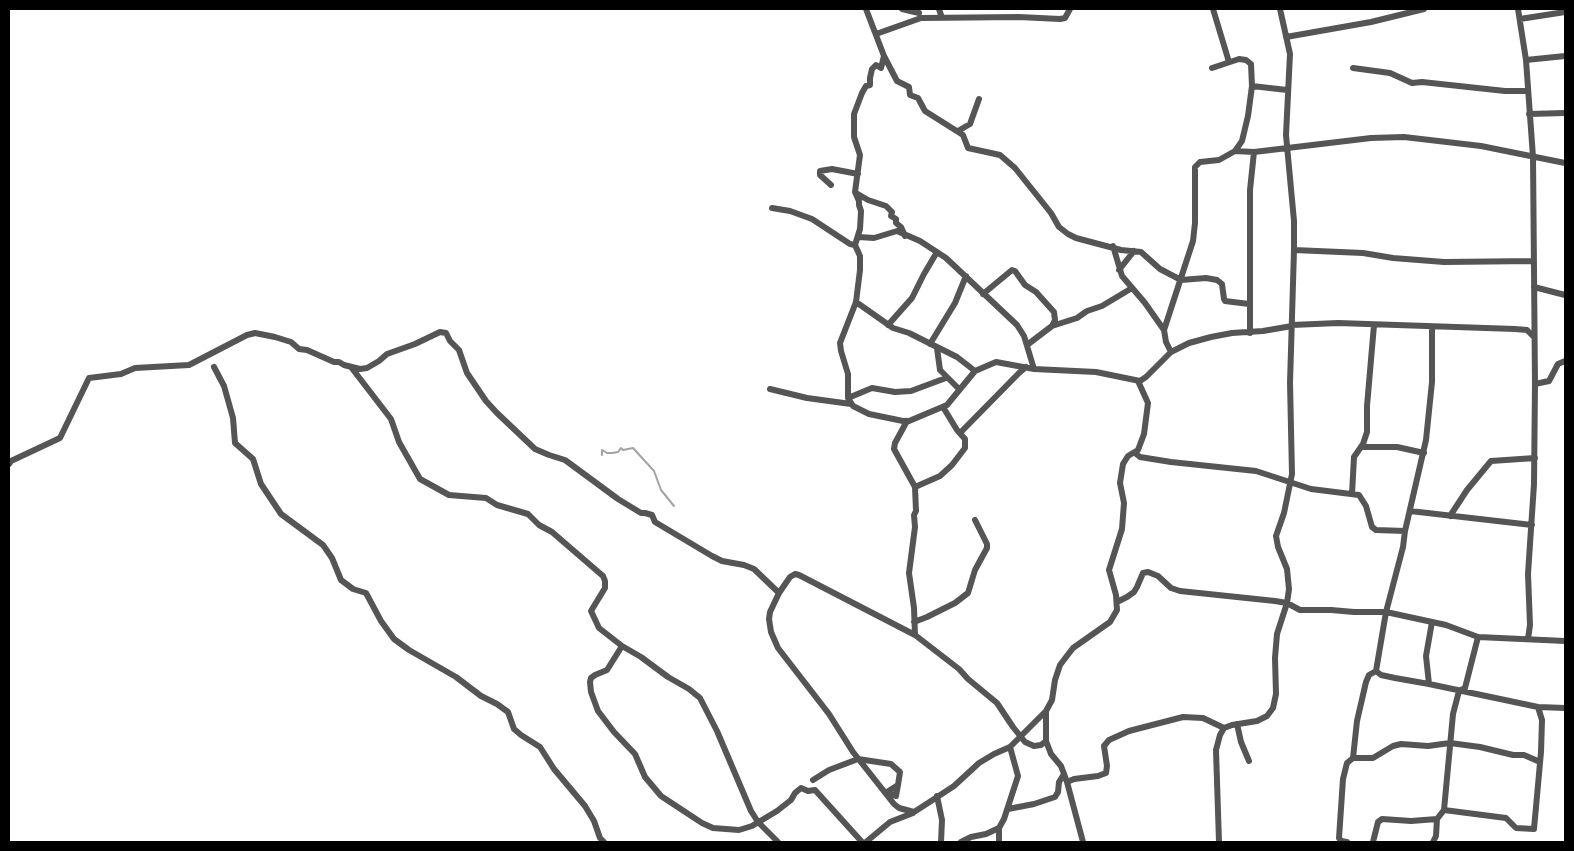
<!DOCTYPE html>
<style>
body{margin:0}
#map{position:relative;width:1574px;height:851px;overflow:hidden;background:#fff;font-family:"DejaVu Sans",sans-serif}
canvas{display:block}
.frame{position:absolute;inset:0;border:10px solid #000;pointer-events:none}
</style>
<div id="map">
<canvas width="1574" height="851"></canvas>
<div class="frame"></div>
</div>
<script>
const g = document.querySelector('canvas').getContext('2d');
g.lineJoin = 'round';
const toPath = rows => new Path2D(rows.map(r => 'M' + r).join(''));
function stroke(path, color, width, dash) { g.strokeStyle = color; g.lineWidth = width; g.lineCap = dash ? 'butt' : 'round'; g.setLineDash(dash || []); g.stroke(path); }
const stream = toPath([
 [602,455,602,450,607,453,612,453,618,452,621,448,623,450,633,448,654,471,661,490,674,506]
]);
const minor = toPath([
 [866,9,884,56,881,68,876,65,872,69,870,78,870,85,866,86,862,93,854,114,854,137,860,155,855,192,859,201,859,205,861,211,860,229,855,245,860,256,860,270,856,302,840,343,841,351,848,374,848,398,853,406,869,414,903,421,909,421,947,405,975,371,996,362,1034,369,1096,372,1140,381,1146,377,1171,352,1189,343,1211,337,1232,333,1263,331,1292,326],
 [902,9,919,13],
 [939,9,942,18],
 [1213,9,1229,62],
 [1518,9,1526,60,1533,157,1535,384,1534,484,1528,574,1530,625,1528,639],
 [1520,19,1565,12],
 [876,34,921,18,1019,17,1060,19,1065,18,1070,9],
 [1286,37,1371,22,1424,9],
 [884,56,897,81,909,87,910,95,918,98,925,111,963,135,968,148,1000,155,1015,168,1051,213,1059,227,1068,234,1076,238,1121,250,1141,252,1160,269,1181,280,1206,278,1217,280,1222,284,1224,299,1225,301,1249,304],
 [1526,60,1565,56],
 [1353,68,1390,73,1412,83,1422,82,1505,91,1528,91],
 [1252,86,1287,90],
 [1529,114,1565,113],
 [958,131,970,124,979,99],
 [1235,151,1254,152,1371,138,1404,137,1481,146,1565,163],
 [831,185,820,175,820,171,832,169,858,174],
 [856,193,868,200,886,206,892,212,891,216,896,219,896,223,901,227,905,236],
 [772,208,790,211,812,219,850,244,855,245],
 [859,237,874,238,897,231,920,241,946,258,1017,325,1024,336,1034,369],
 [1113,246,1122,276,1145,303,1164,330],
 [1294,250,1363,253,1393,258,1444,262,1534,261],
 [1119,270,1134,251],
 [1534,287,1565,295],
 [983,294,1012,270,1015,271,1025,285,1036,292,1054,312,1055,320,1052,326,1027,345],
 [856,302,893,328,909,333,957,357,975,371],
 [888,325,912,298,924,274,937,252],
 [1292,325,1338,323,1515,329,1527,330,1534,337],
 [1052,326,1077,318,1087,311,1102,306,1132,288],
 [1432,327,1432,382,1426,440,1405,531,1403,547,1386,612,1376,671,1381,675,1395,678,1429,684,1538,707,1565,708],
 [1250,333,1250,190,1254,152],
 [930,344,955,303,966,276],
 [937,348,940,370,959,389],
 [1171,352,1166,342,1164,330,1193,241,1195,223,1195,167,1200,162,1219,160,1235,151,1242,141,1248,116,1252,86,1251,64,1246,60,1239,59,1212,68],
 [214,367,224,386,233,418,235,443,253,459,261,484,281,514,323,545,332,558,341,580,353,589,366,593,381,621,394,639,409,650,456,677,481,696,497,704,508,712,514,729,521,735,540,747,554,769,585,806,594,821,600,838,604,842],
 [351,367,391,419,399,442,420,479,449,495,486,498,497,505,528,514,539,525,552,532,603,576,605,581,605,588,591,611,599,628,622,646,641,657,668,677,689,689,700,698,717,731,751,811,758,822,778,842],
 [1535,384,1549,381,1558,364,1565,361],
 [770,389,807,398,851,404],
 [848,398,872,388,895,392,911,391,946,378],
 [907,421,895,443,894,449,915,487,916,511,914,515,915,527,909,573,914,608,915,635,959,669,968,679,997,703,1013,727,1025,742,1034,746,1041,745,1046,741],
 [960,433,1019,373,1026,367],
 [1361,447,1397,447,1424,453],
 [1135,453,1140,457,1171,462,1256,471,1311,489,1359,495,1366,506,1372,527,1376,530,1405,531],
 [9,464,11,461,60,438,89,378,121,374,135,368,189,365,247,335,255,333,275,337,291,342,299,349,307,350,334,362,339,362,344,365,360,369,367,368,379,361,387,354,415,344,440,332,446,333,450,341,459,350,467,373,486,401,497,413,535,449,549,455,565,460,618,499,641,513,645,513,652,515,655,522,712,556,722,561,744,565,754,569,779,593,790,577,795,574,799,575,915,635],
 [915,487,940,476,952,465,965,448,965,439,957,430,943,407],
 [1352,494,1354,457,1363,444,1367,432,1367,406,1374,325],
 [1410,511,1532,525],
 [1450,516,1467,490,1491,461,1535,458],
 [779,593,770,612,769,619,771,632,778,648,829,714,853,752,894,804,899,808,914,812,928,803,954,786,979,763,994,754,1010,747,1046,711],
 [1117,602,1127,597,1134,592,1137,587,1143,573,1148,572,1158,576,1171,588,1180,591,1275,601,1287,603,1300,610,1331,610,1354,612,1386,612,1446,625,1478,637,1565,641],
 [914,622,927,617,955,603,968,593,975,570,987,548,987,544,975,520],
 [622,646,607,670,595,675,591,678,590,682,591,692,598,711,614,732,635,754,645,777,661,796,702,823,713,828,739,830,752,826,777,811,791,800,795,793,801,788,808,791,815,790,862,842],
 [1429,684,1426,656,1432,622],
 [1237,724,1241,742,1249,761],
 [1353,758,1373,758,1393,746,1401,744,1428,746,1450,743,1480,747,1513,755,1524,755,1540,762],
 [813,780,829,770,858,759,891,764,900,772,898,785,887,792,896,796,898,785],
 [1067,782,1074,779,1098,776,1106,773,1107,766,1104,746,1109,740,1129,731,1183,717,1203,718,1224,728],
 [937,796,942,820,941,842],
 [1008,809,1034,804,1055,797,1058,792,1059,782,1064,774],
 [1444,810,1506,818,1516,828,1534,829,1541,752,1542,720,1538,707],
 [866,842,890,822,913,813],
 [961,842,971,837,986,834,999,828],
 [999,842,999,828,1004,819,1018,776,1010,747],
 [1083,842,1067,782,1061,766,1051,754,1046,741,1046,711,1052,700,1055,680,1060,665,1073,648,1110,622,1117,610,1116,595,1109,570,1122,529,1124,503,1120,483,1123,464,1128,456,1138,450,1144,434,1148,403,1138,381],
 [1219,842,1216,750,1220,735,1224,728,1232,725,1257,721,1267,716,1273,708,1276,694,1275,658,1277,634,1287,603,1289,589,1287,569,1278,547,1276,536,1284,513,1292,474,1290,383,1294,250,1294,221,1286,135,1290,54,1280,9],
 [1347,842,1341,841,1339,838,1343,779,1347,763,1353,758,1357,721,1366,682,1369,675,1376,671],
 [1373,842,1378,822,1382,819,1411,821,1437,819],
 [1433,842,1436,836,1437,819,1444,810,1453,714,1459,691,1465,688,1478,637]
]);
stroke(stream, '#a3a3a3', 2);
stroke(minor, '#555', 6);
</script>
